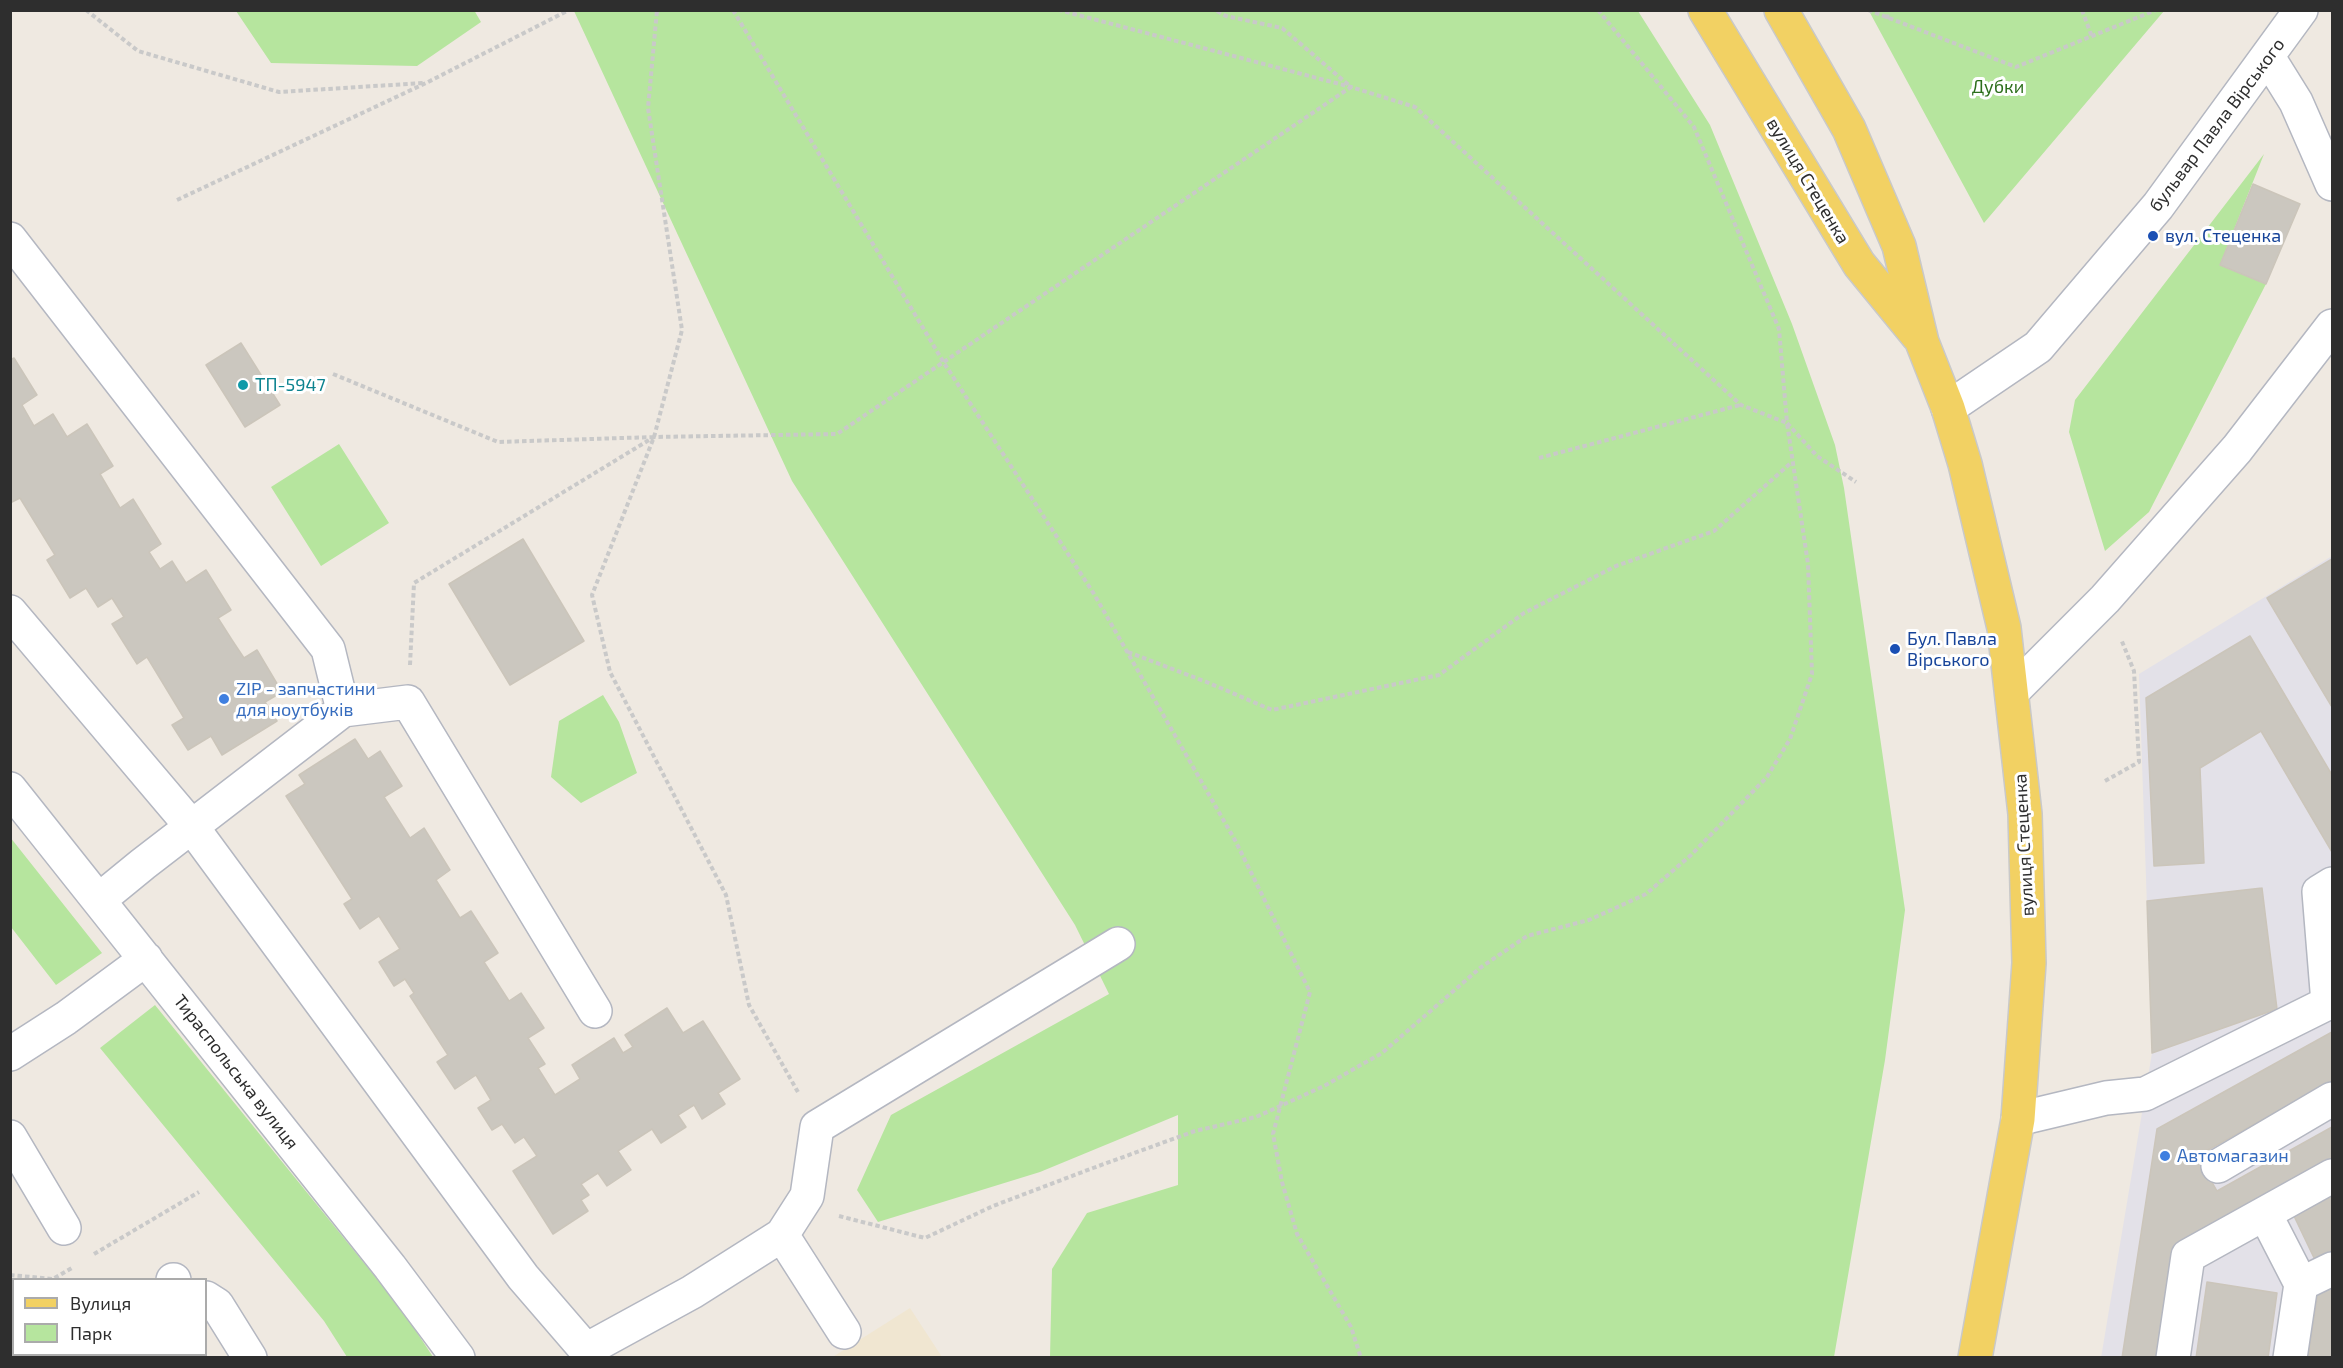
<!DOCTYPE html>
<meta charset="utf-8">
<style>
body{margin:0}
#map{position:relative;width:2343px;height:1368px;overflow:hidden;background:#efe9e1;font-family:"Exo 2",sans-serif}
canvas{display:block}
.frame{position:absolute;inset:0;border:12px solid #2e2e2e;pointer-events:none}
.legend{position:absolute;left:12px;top:1278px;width:195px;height:78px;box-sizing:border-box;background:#fff;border:2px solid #ababab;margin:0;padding:8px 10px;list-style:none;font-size:18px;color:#2e2e2e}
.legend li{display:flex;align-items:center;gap:12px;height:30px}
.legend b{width:30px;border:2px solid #ababab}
</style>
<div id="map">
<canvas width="2343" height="1368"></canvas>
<div class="frame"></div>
<ul class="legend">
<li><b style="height:8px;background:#f2d163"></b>Вулиця</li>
<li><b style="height:16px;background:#b6e59e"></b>Парк</li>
</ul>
</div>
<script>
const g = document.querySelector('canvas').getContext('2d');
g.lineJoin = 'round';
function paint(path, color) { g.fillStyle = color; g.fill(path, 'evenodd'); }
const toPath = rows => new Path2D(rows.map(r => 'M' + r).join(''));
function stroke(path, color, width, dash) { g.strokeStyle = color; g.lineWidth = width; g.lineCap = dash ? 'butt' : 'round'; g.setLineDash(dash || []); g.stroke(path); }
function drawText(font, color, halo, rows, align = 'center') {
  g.font = font + ' "Exo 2",sans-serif'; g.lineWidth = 6; g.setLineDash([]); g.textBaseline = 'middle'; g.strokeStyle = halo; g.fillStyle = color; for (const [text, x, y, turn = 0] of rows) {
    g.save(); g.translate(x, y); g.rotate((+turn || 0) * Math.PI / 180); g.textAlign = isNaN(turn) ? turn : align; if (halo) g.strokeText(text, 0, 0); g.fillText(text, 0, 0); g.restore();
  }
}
const industrial = toPath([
 [2332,556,2332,1357,2101,1358,2152,1053,2139,674]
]);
const education = toPath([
 [910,1308,942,1357,831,1358]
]);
const green = toPath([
 [474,10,481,22,417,66,271,63,236,11],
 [574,11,1638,11,1710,125,1792,324,1835,445,1844,488,1905,910,1885,1060,1834,1357,1050,1357,1052,1269,1087,1213,1178,1185,1178,1115,1040,1172,878,1222,857,1190,891,1115,1109,994,1075,925,792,481],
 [1869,11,2164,11,1984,223],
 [2264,154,2220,265,2266,284,2149,512,2105,551,2069,432,2075,400],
 [339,444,389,523,321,566,271,487],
 [603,695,619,722,637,773,581,803,551,777,559,721],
 [10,837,102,953,56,985,11,927],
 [155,1005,403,1311,433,1357,347,1357,324,1321,100,1048]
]);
const building = toPath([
 [2253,184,2300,204,2266,284,2220,265,2253,184],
 [241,343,280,405,245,427,206,365,241,343],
 [14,358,37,395,22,405,34,426,53,414,67,437,87,424,113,466,100,474,120,508,133,499,161,544,149,552,160,569,172,561,186,583,206,570,231,610,218,618,232,640,244,658,257,650,282,692,265,702,277,721,222,755,211,736,188,750,172,725,184,718,147,657,137,664,112,624,124,617,112,598,98,607,86,588,70,598,47,560,55,555,20,498,10,503,10,360,14,358],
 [523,539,584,641,510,685,449,584,523,539],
 [2332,559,2332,707,2267,598,2332,559],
 [2250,636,2332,775,2332,852,2261,731,2200,768,2204,863,2154,866,2146,698,2250,636],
 [355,739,368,759,380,751,402,786,384,797,410,838,424,828,450,870,436,880,460,918,471,911,498,953,484,962,509,1001,521,993,544,1028,528,1038,545,1064,538,1068,555,1095,580,1079,572,1065,614,1038,623,1053,633,1047,625,1035,667,1008,683,1033,703,1021,740,1079,718,1093,725,1104,702,1119,694,1105,678,1115,686,1127,661,1143,652,1129,618,1151,631,1170,607,1186,598,1173,581,1184,589,1195,581,1200,588,1211,553,1234,513,1171,537,1156,524,1137,515,1143,502,1124,492,1130,478,1108,491,1100,476,1075,455,1089,437,1062,448,1055,410,996,414,993,405,979,394,986,379,962,400,949,379,916,360,929,344,904,352,899,286,796,305,784,299,775,355,739],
 [2262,888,2277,1009,2152,1053,2147,901,2262,888],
 [2332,1032,2332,1081,2197,1156,2217,1191,2332,1127,2332,1168,2176,1257,2160,1358,2122,1358,2157,1129,2332,1032],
 [2332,1196,2332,1253,2316,1262,2294,1216,2332,1196],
 [2207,1282,2277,1293,2268,1358,2196,1358,2207,1282],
 [2332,1283,2332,1358,2308,1358,2319,1287,2332,1283]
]);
const path = toPath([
 [86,10,138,51,279,92,423,83],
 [733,10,944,363,1094,594,1236,842,1310,992,1273,1134,1282,1182,1297,1234,1351,1327,1361,1358],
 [1598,10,1694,127,1779,329,1787,423,1817,456,1856,482],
 [1868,10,2016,67,2156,10],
 [2082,10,2092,37],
 [1887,19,1888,10],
 [177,200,426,83,569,10],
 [333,374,498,442,654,437,592,595,610,672,726,895,749,1005,799,1094],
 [654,437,682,330,648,108,657,10],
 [1539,458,1740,405],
 [1128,652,1209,683,1272,710,1439,675,1524,613,1616,566,1714,531,1792,462],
 [410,665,414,583,654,437,837,434,1351,87,1282,28,1226,16,1215,10],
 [2105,781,2139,762,2134,671,2121,639],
 [839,1216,925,1238,993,1206,1093,1168,1195,1131,1256,1117,1324,1086,1382,1053,1480,968,1527,936,1589,920,1646,894,1691,855,1767,777,1790,739,1812,674,1808,564,1787,423,1741,405,1415,107,1351,87,1059,10],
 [94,1254,199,1192],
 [10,1275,53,1279,72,1268]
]);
const minor = toPath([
 [2268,57,2296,102,2332,184],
 [10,239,328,649,343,710],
 [1948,408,2038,347,2158,206,2301,10],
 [10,612,192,827,523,1277,586,1350],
 [2012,692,2105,599,2237,449,2332,326],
 [10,789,390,1267,458,1358],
 [99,900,143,864,343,710,408,702,595,1011],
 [10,1054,66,1018,146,959],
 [2018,1119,2106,1098,2145,1094,2328,1003,2319,892,2332,884],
 [10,1137,64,1228],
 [2218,1166,2332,1099],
 [2265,1214,2301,1284,2290,1358],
 [782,1235,844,1332],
 [173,1280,174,1280],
 [2301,1284,2332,1269],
 [206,1298,217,1305,250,1358],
 [16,1358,21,1354],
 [587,1358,586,1350,692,1292,782,1235,807,1196,817,1127,1118,944],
 [2173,1358,2188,1256,2332,1176]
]);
const major = toPath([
 [1705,10,1859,264,1918,336],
 [1781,10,1849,129,1899,246,1922,342,1948,408,1965,464,2004,628,2025,814,2029,963,2018,1119,1975,1358]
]);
const markers = [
 [2153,236,6,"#1a4fb4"],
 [243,385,6,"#0f9aa8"],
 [1895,649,6,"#1a4fb4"],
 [224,699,6,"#3f7fe0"],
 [2165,1156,6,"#3f7fe0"]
];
const parkNames = [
 ["Дубки",1998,87]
];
const streetNames = [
 ["бульвар Павла Вірського",2217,125,-53],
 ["вулиця Стеценка",1808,181,59],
 ["вулиця Стеценка",2024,845,-93],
 ["Тираспольська вулиця",236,1072,52]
];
const transitNames = [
 ["вул. Стеценка",2165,236],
 ["Бул. Павла",1907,639],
 ["Вірського",1907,660]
];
const cultureNames = [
 ["ТП-5947",255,385]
];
const shopNames = [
 ["ZIP - запчастини",236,689],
 ["для ноутбуків",236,710],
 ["Автомагазин",2177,1156]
];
paint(industrial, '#e3e1e8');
paint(education, '#f0e6d1');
paint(green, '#b6e59e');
paint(building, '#cbc7bf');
stroke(building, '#cbc5ba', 1.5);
stroke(minor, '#b4b7c1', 36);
stroke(major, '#c9c9c9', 36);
stroke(path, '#c9c9c9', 4, [4.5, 3]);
stroke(minor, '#fff', 33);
stroke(major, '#f2d163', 33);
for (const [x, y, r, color] of markers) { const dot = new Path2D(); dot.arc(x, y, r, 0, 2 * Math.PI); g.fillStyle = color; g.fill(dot); stroke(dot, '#fff', 2); }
drawText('18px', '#2c6e1b', '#fff', parkNames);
drawText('18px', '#2e2e2e', '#fff', streetNames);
drawText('18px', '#164399', '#fff', transitNames, 'left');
drawText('18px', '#0d838f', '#fff', cultureNames, 'left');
drawText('18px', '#366cbe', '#fff', shopNames, 'left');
</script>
